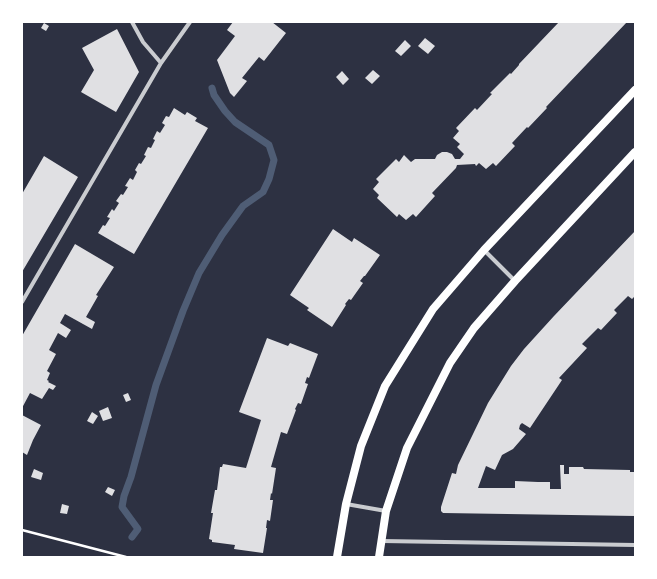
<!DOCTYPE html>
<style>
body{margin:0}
#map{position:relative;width:657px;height:579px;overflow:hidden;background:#2d3142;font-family:"PT Sans",sans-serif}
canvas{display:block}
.frame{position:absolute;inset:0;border:23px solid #fff;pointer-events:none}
</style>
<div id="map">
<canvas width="657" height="579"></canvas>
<div class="frame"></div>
</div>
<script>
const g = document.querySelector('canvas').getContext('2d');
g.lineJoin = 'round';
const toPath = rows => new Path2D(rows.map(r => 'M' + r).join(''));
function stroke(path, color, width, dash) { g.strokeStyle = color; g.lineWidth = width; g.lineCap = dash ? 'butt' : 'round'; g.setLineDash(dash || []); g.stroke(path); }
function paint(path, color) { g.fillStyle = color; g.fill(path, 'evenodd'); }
const stream = toPath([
 [132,537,138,529,122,507,124,496,131,477,156,385,183,311,199,273,222,235,243,206,263,192,269,179,274,160,269,145,235,122,225,111,214,95,212,88]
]);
const building = toPath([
 [233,22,272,22,286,33,264,61,259,57,242,78,247,81,234,97,230,93,217,60,235,36,227,30],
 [559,22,627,22,546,107,547,108,528,128,527,127,512,143,515,146,496,166,493,163,486,169,479,163,476,166,475,164,457,165,456,168,432,193,435,196,416,217,413,214,406,220,399,214,397,217,377,198,379,195,373,189,379,182,376,179,396,159,399,162,404,155,411,162,415,159,435,159,437,155,442,152,447,152,452,154,455,159,460,159,464,154,457,147,460,144,453,138,459,131,456,128,475,108,477,110,492,94,490,93,510,73,511,74,519,65,519,64],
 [44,23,49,26,46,31,41,28],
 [117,29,139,72,116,112,81,92,94,70,82,48],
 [425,38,435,46,428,54,418,46],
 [405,40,411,46,401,56,395,51],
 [373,70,380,76,372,84,365,78],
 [342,71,349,79,343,85,336,77],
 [174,108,185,115,187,112,197,118,195,121,208,128,134,254,98,233,103,225,105,226,110,218,107,217,112,209,114,211,119,203,116,201,121,194,123,195,128,187,125,186,130,178,133,180,137,172,135,170,139,163,141,164,146,156,144,155,148,147,151,148,155,140,153,139,157,131,160,133,165,125,162,123,166,116,169,117],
 [44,156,78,177,22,272,22,194],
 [333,229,352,242,354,238,380,255,365,276,364,276,360,281,363,283,351,300,349,299,345,304,346,305,332,327,307,310,309,308,290,295],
 [635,231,635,296,632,299,628,296,614,310,617,313,601,330,598,328,582,344,587,348,559,378,562,380,530,428,522,423,520,425,519,429,526,434,513,449,502,455,495,470,486,466,478,488,515,488,515,481,538,482,550,482,550,489,561,489,560,465,564,465,564,474,569,474,569,467,583,467,584,469,630,470,630,472,635,472,635,516,443,513,441,511,441,507,452,473,456,474,458,465,488,403,511,366,524,349,554,316],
 [75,244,114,267,96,295,98,296,86,317,95,322,92,329,65,314,60,323,71,330,66,338,58,333,49,350,56,354,47,371,50,373,47,380,49,381,48,382,56,386,53,390,49,388,42,399,30,393,22,408,22,336],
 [267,338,288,346,290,343,318,354,309,378,307,377,305,383,308,384,301,404,298,403,295,409,296,410,287,434,281,432,271,467,276,468,272,494,271,493,270,500,273,500,270,521,267,520,266,528,267,528,263,553,234,549,235,545,212,542,212,540,209,539,213,513,211,513,215,490,217,490,220,467,222,467,223,464,246,468,261,420,239,412],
 [128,393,131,400,126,402,123,395],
 [108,407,112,418,103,421,99,411],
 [92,412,98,416,93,424,87,421],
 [22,415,41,425,33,440,27,455,22,452],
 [34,469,43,473,41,480,31,477],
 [108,487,115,490,112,496,105,492],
 [62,504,69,506,67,514,60,513]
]);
const path = toPath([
 [22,530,126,557]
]);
const minor = toPath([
 [132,22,143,42,161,63],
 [484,250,515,281],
 [22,302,161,63,190,22],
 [346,504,386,511],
 [382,541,635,545]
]);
const secondary = toPath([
 [337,557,346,504,361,446,385,386,433,309,484,250,635,90],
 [379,557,386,511,407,448,450,363,474,328,515,281,635,152]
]);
stroke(stream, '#4f5d75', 7);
paint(building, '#e0e0e3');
stroke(path, '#fff', 2.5);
stroke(minor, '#caccd0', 4);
stroke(secondary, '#fff', 8);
</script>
